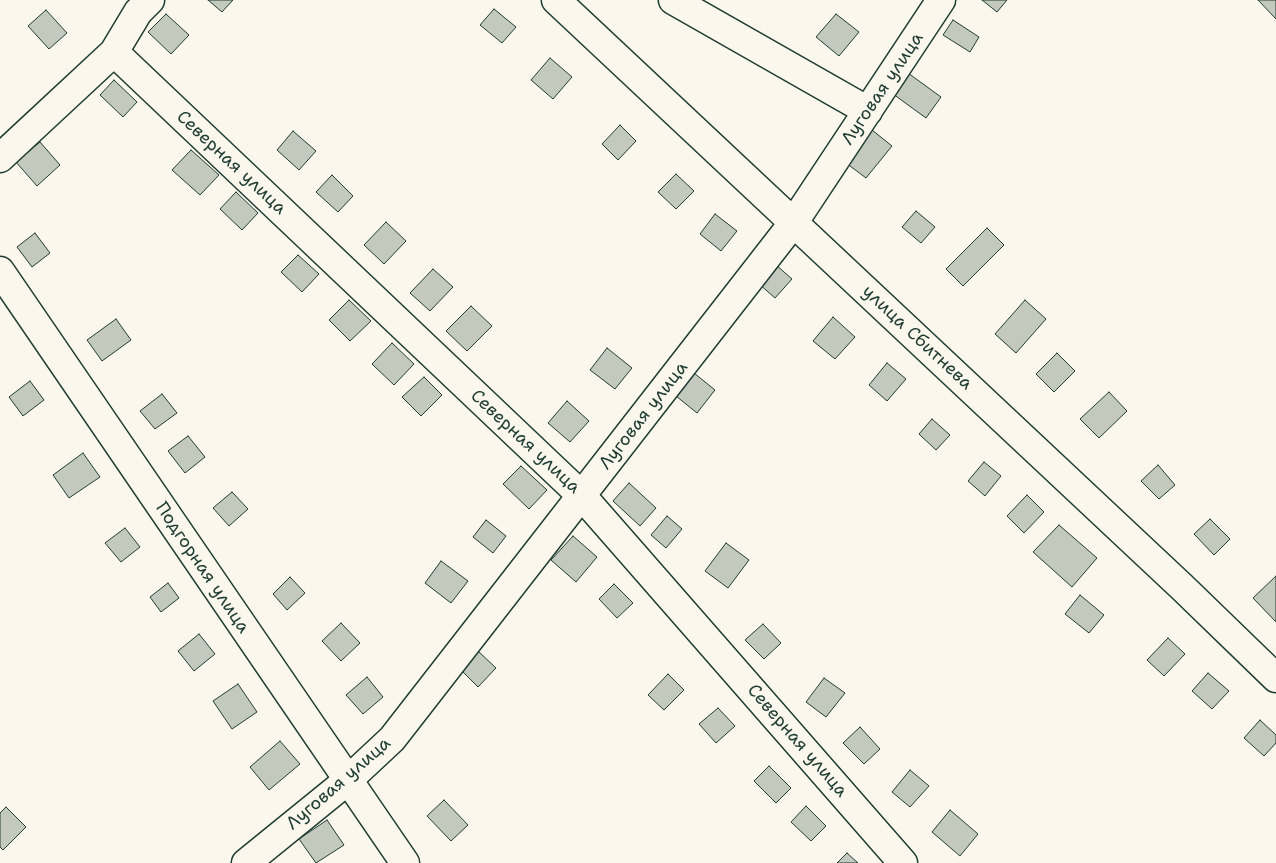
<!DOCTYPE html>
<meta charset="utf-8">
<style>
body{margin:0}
canvas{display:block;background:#fbf7ec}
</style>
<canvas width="1276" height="863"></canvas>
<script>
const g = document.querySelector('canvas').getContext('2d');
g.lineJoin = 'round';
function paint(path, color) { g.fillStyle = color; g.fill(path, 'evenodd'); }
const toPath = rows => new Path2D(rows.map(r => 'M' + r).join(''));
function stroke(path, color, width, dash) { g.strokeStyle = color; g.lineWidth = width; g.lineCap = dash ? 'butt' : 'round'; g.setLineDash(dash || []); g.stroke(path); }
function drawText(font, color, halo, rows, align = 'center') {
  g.font = font + ' "Shantell Sans",sans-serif'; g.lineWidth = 4; g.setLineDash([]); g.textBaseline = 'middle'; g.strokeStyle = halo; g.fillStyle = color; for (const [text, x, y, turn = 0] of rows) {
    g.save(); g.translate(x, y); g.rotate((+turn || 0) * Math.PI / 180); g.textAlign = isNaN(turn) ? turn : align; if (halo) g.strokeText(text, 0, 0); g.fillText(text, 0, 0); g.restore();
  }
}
const building = toPath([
 [208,0,233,0,222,12,208,0],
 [982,0,1007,0,997,12,982,0],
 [1258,0,1276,0,1276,19,1258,0],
 [494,9,516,27,502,43,480,25,494,9],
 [46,10,67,33,49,49,28,26,46,10],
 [166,14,189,35,171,54,148,32,166,14],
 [836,14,859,32,839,56,816,37,836,14],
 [953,20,979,37,970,52,943,35,953,20],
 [550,58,572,77,553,99,531,80,550,58],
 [908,73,941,97,926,118,893,94,908,73],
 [114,80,137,102,123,117,100,95,114,80],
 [620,125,636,141,618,160,602,144,620,125],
 [872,130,892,146,866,178,846,163,872,130],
 [293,131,316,151,299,170,277,150,293,131],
 [40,142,60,165,37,186,16,162,40,142],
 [191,150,219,175,200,195,172,170,191,150],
 [676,174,694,191,676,209,658,192,676,174],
 [332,175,353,196,338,212,316,192,332,175],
 [236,192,258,213,242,230,220,209,236,192],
 [916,211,935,227,921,243,902,227,916,211],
 [715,214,737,231,721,251,700,234,715,214],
 [386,222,406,241,384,264,364,245,386,222],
 [987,228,1004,245,963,286,946,269,987,228],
 [35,233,50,253,32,267,17,247,35,233],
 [298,255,319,274,302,292,281,272,298,255],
 [775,264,792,279,775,298,758,283,775,264],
 [433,269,453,287,430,311,410,293,433,269],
 [349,300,371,321,350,341,329,320,349,300],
 [1025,300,1046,319,1016,353,995,334,1025,300],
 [471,306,492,326,467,351,446,331,471,306],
 [833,317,855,337,835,359,813,341,833,317],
 [116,319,131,340,102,361,87,340,116,319],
 [392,343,414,364,394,385,372,364,392,343],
 [607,348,632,368,615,389,590,370,607,348],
 [1057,353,1075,371,1054,392,1036,374,1057,353],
 [887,363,906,379,887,401,869,385,887,363],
 [694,373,715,390,697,413,676,396,694,373],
 [424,377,442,395,421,416,402,397,424,377],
 [30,381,44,400,23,416,9,397,30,381],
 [1109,392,1127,411,1099,438,1080,419,1109,392],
 [162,394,177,413,155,429,140,411,162,394],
 [567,401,589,421,570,442,548,423,567,401],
 [932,419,950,435,936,450,919,434,932,419],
 [188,436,205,457,185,473,168,451,188,436],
 [83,453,100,477,69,498,53,475,83,453],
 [984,462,1001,476,985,496,968,481,984,462],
 [1158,465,1175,485,1159,499,1141,481,1158,465],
 [521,466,547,490,529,509,503,484,521,466],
 [629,483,656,508,640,526,613,501,629,483],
 [232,492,248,509,229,526,213,508,232,492],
 [1027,495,1044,512,1024,533,1007,516,1027,495],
 [667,516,682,529,666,548,651,535,667,516],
 [1210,519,1230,539,1214,555,1194,534,1210,519],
 [486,520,506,536,493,553,473,537,486,520],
 [1059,525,1097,558,1072,587,1033,552,1059,525],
 [125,528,140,547,121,562,105,543,125,528],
 [573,536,597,557,576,582,551,560,573,536],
 [726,543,749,560,728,588,705,571,726,543],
 [441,561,468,581,451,603,425,583,441,561],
 [1276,576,1276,622,1253,598,1276,576],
 [290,577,305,593,287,610,273,594,290,577],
 [168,583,179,598,161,612,150,597,168,583],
 [614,584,633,603,617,618,599,599,614,584],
 [1080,595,1104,615,1089,633,1065,614,1080,595],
 [341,623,360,643,341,661,322,641,341,623],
 [763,624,781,643,764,659,745,640,763,624],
 [199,634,215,654,194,671,178,651,199,634],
 [1168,638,1185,654,1164,676,1147,660,1168,638],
 [478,651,496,668,478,687,460,669,478,651],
 [1208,673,1229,691,1212,709,1192,691,1208,673],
 [668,674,684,690,664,710,648,695,668,674],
 [367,677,383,697,363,714,346,695,367,677],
 [824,678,845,693,826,717,806,702,824,678],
 [238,684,257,712,232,729,213,701,238,684],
 [718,708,735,726,716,743,699,724,718,708],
 [1260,720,1276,735,1276,743,1264,756,1244,738,1260,720],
 [860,727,880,749,864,764,843,743,860,727],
 [280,741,300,764,269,790,250,767,280,741],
 [769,766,791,788,776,803,754,781,769,766],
 [910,770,929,786,910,807,892,792,910,770],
 [444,800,468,825,451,841,427,816,444,800],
 [806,806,826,826,811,841,791,822,806,806],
 [6,807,26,827,3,850,0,847,0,813,6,807],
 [950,810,978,834,960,856,932,832,950,810],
 [327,820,344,845,316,863,299,839,327,820],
 [847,853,858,863,837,863,847,853]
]);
const minor = toPath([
 [556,0,1182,587,1276,678],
 [673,0,868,111],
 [114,52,582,496,903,863],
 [0,158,114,52,138,12,150,0],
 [0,271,405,863],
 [246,863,347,781,392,739,794,222,941,0]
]);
const streetNames = [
 ["Луговая улица",883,89,-56],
 ["Северная улица",231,163,43],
 ["улица Сбитнева",917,338,43],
 ["Луговая улица",644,416,-52],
 ["Северная улица",525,442,43],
 ["Подгорная улица",202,568,56],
 ["Северная улица",797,741,49],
 ["Луговая улица",339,784,-41]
];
paint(building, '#c4c9be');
stroke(building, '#1f3d34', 1);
stroke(minor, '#1f3d34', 31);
stroke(minor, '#fbf7ec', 28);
drawText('18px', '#1f3d34', '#fbf7ec', streetNames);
</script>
